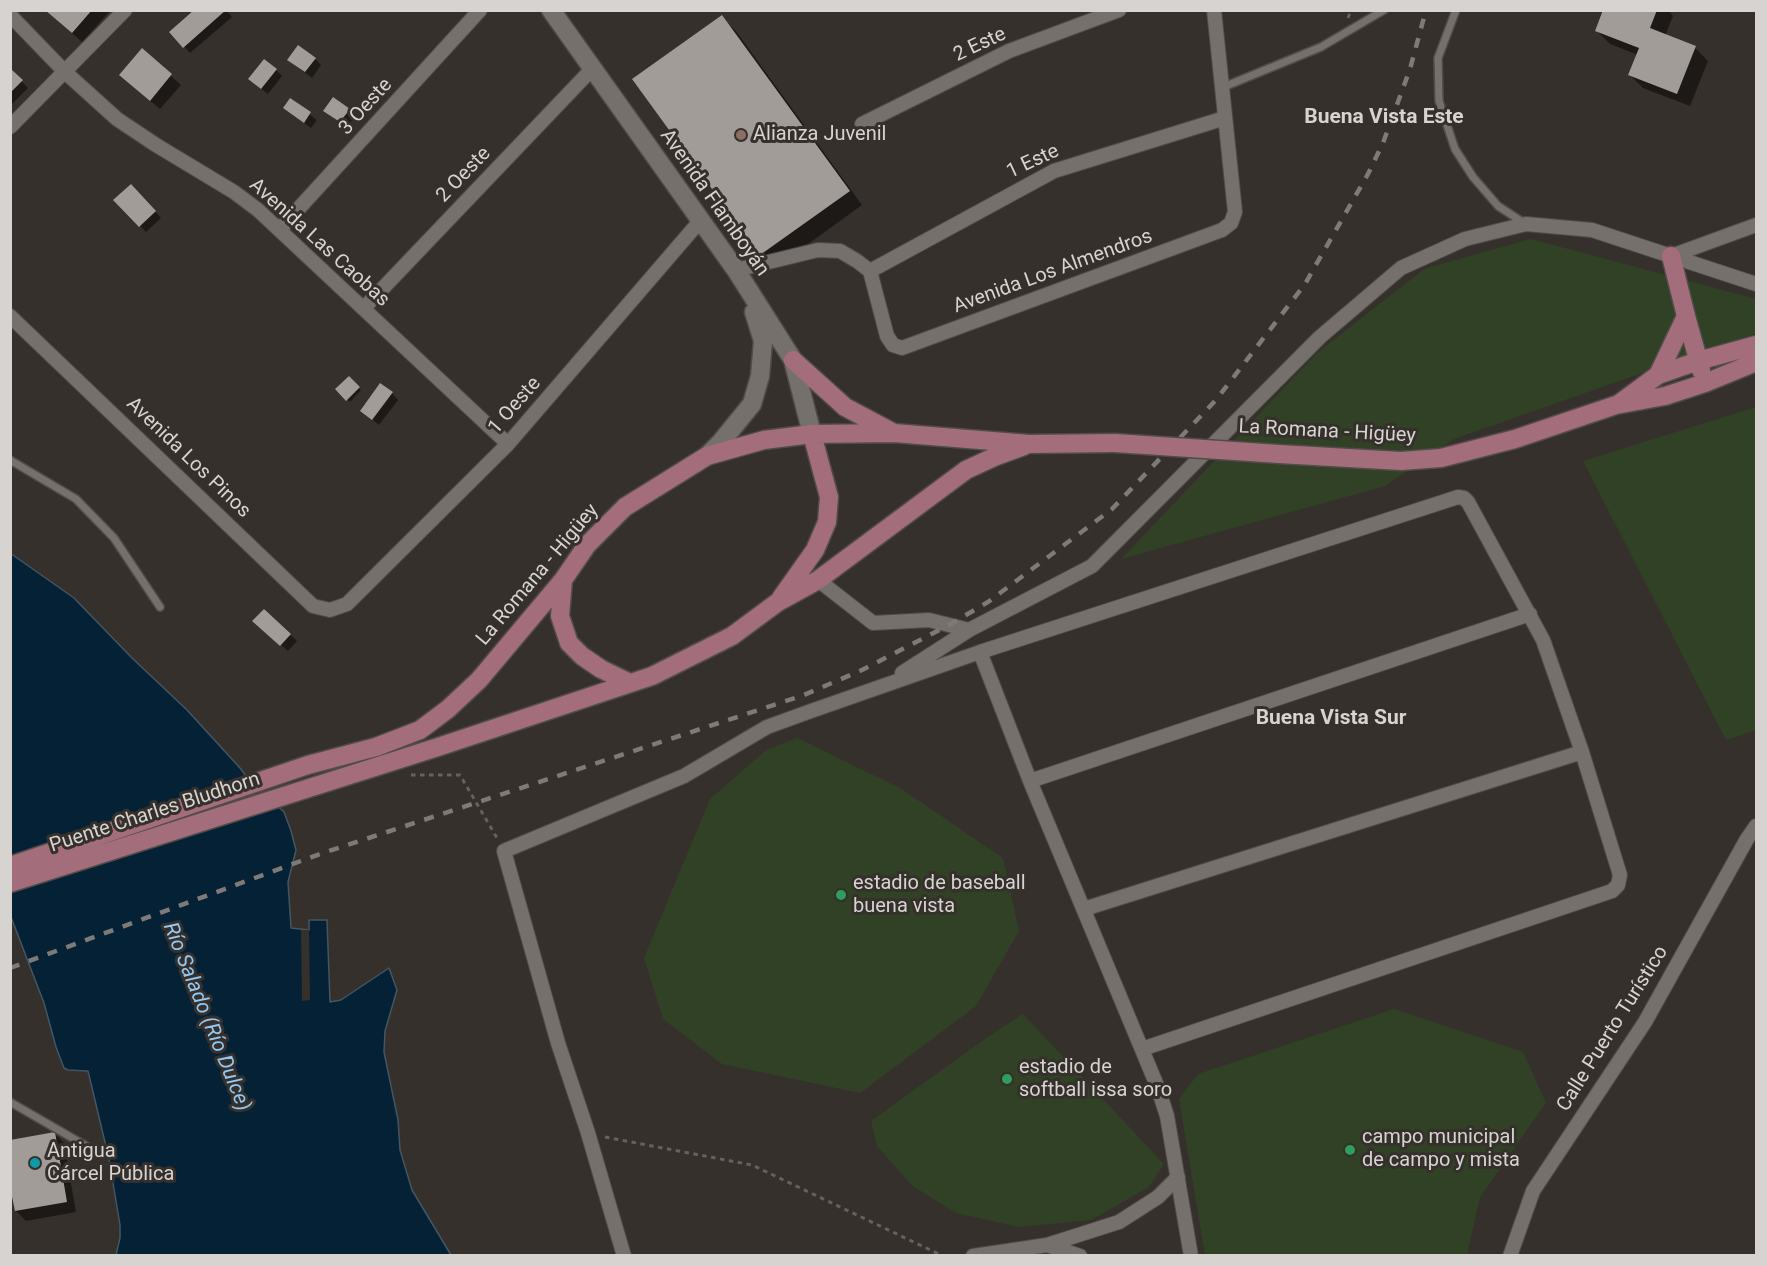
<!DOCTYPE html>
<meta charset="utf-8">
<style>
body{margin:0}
#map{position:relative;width:1767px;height:1266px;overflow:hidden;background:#35302c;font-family:Roboto,sans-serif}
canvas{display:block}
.frame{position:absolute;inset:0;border:12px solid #d6d3d1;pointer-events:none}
</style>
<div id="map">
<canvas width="1767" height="1266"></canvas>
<div class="frame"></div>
</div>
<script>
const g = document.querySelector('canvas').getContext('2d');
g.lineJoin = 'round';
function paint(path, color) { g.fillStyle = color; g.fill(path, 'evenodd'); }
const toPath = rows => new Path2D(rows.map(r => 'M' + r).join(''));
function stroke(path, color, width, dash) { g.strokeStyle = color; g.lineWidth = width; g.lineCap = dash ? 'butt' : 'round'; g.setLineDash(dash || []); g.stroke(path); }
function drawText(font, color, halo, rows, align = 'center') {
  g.font = font + ' Roboto,sans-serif'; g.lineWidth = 6; g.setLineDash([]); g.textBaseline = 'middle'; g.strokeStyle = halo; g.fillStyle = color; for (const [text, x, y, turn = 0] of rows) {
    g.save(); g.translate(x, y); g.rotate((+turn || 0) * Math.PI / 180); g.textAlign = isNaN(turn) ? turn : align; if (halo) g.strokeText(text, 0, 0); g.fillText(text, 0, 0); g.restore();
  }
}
const green = toPath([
 [1531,239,1756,299,1756,333,1454,439,1385,486,1121,559,1317,353,1424,269],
 [1756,407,1756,730,1726,740,1583,461],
 [797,738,900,788,1003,858,1019,931,976,1006,860,1093,722,1064,663,1019,644,958,710,799,766,750],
 [1394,1009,1523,1052,1546,1103,1480,1197,1467,1255,1205,1255,1179,1099,1198,1074],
 [1023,1014,1164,1164,1149,1187,1091,1220,1019,1227,956,1213,911,1185,877,1146,871,1121,986,1038]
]);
const water = toPath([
 [10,553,74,598,132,658,187,710,240,768,249,780,284,812,291,831,296,850,288,882,291,928,309,930,309,920,327,920,330,1002,341,1000,389,968,397,990,385,1031,384,1052,398,1120,400,1150,412,1190,451,1255,116,1255,120,1238,120,1225,109,1159,88,1071,68,1070,64,1068,56,1047,44,1003,11,917,10,553]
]);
const pier = toPath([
 [301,930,309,930,310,1000,302,1001]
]);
const shadow = toPath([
 [46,10,108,10,109,12,82,42],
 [196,10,226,10,232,17,190,53,184,46],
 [1604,10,1668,10,1673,16,1665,36,1695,48,1708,61,1690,106,1643,88,1630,75,1638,55,1610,44,1596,30],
 [721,17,735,30,862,205,775,268,762,254,634,79],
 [142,50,181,85,160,109,131,85],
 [315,59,321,65,312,78,289,60],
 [276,70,282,76,268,94,256,85],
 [12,72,28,88,10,106,10,73],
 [290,100,317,120,311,128,284,108],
 [349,110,355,116,347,128,325,111],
 [131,186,161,218,146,232,116,200],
 [349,378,361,390,350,402,337,389],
 [392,393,398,400,379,425,362,411],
 [264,611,297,641,288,651,261,627],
 [54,1133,64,1143,76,1212,26,1221,16,1211]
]);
const building = toPath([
 [45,10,92,10,72,33],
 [194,10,226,10,183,48,169,32],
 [1603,10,1657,10,1650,28,1696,46,1677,94,1628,75,1639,48,1595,31],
 [722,15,850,191,760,255,632,79],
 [298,45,316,58,305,72,287,60],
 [142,48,172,74,150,101,119,75],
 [264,59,277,69,261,89,248,79],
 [12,70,23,80,10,93,10,71],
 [333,97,350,109,340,122,323,111],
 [290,98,311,112,304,123,283,108],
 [131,184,156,211,139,227,113,200],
 [349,376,360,387,346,401,335,389],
 [380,383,393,392,372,420,360,411],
 [264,609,291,634,280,646,252,621],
 [55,1132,67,1202,15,1211,10,1187,10,1140]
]);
const path = toPath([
 [1348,18,1351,10],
 [411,775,460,775,497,838],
 [605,1137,752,1165,943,1256]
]);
const service = toPath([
 [1456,10,1438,58,1439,101,1455,149,1473,177,1498,206,1524,223],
 [1221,88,1321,47,1384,10],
 [10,460,76,499,114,538,160,607],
 [10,1102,88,1147]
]);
const minor = toPath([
 [10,15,65,72,117,119,156,145,234,192,258,210,508,444],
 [862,124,1009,51,1119,10],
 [10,127,125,10],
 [280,229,480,10],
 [1671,256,1756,225],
 [736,270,818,250,840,251,857,261,870,271,887,336,893,345,902,348,1222,230,1231,223,1235,212,1214,10],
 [870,271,1054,171,1225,118],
 [364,308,593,68],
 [10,316,313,606,330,610,347,604,508,444,700,221],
 [818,580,873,623,929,620,969,630],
 [980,652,1030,781,1158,1088,1167,1116,1191,1256],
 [902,673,969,630,1092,566,1320,337,1401,268,1465,239,1526,224,1592,230,1756,284],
 [1030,781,1530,614],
 [1084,909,1582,752],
 [1047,1245,1119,1222,1158,1197,1178,1177],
 [624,1256,588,1133,558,1043,504,851,684,776,767,727,811,711,980,652,1458,497,1464,498,1468,502,1543,640,1582,752,1620,875,1618,885,1612,891,1142,1049],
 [973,1256,1047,1245,1080,1256],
 [1510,1256,1533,1191,1645,1022,1747,839,1756,826]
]);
const tertiary = toPath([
 [551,10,736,270,793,360,812,434],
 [707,456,721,442,752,404,760,376,763,341,754,312]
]);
const primary = toPath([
 [1671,256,1686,316,1701,370],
 [793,360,845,407,892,432],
 [1658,375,1686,316],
 [1620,403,1658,375,1698,361,1756,345],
 [1279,454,1401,461,1441,458,1515,439,1616,405,1665,396,1705,383,1756,362],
 [563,580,560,616,569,643,582,656,601,669,630,683],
 [781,598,815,550,827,522,829,497,812,434],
 [10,866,308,765,376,747,420,730,448,709,479,680,563,580,587,545,625,507,707,456,764,440,812,434,894,433,1029,444,1115,443],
 [10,883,438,747,652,676,732,636,778,602,818,580,966,470,994,457,1024,446]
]);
const rail = toPath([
 [10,968,320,854,804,695,862,670,949,625,988,602,1112,509,1216,400,1305,284,1368,174,1383,143,1410,69,1426,10]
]);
const primaryBridge = toPath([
 [1115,443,1279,454]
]);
const markers = [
 [741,135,6,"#8d6e63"],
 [841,895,6,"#2e9e5b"],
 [1007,1079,6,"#2e9e5b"],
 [1350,1150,6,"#2e9e5b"],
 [35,1163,6,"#0f9aa8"]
];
const streetNames = [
 ["2 Este",980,45,-25],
 ["3 Oeste",366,107,-48],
 ["1 Este",1033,162,-25],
 ["2 Oeste",464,175,-46],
 ["Avenida Flamboyán",714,203,55],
 ["Avenida Las Caobas",319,243,42],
 ["Avenida Los Almendros",1053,272,-20],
 ["1 Oeste",515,406,-49],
 ["La Romana - Higüey",1327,432,3],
 ["Avenida Los Pinos",188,458,44],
 ["La Romana - Higüey",538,575,-50],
 ["Puente Charles Bludhorn",155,813,-18],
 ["Calle Puerto Turístico",1613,1029,-58]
];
const poiNames = [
 ["Alianza Juvenil",753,135],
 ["estadio de baseball",853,884],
 ["buena vista",853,907],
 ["estadio de",1019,1068],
 ["softball issa soro",1019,1091],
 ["campo municipal",1362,1138],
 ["de campo y mista",1362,1161],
 ["Antigua",47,1152],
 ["Cárcel Pública",47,1175]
];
const neighbourhoodNames = [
 ["Buena Vista Este",1384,118],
 ["Buena Vista Sur",1331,719]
];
const waterNames = [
 ["Río Salado (Río Dulce)",206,1017,68]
];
paint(green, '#314125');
paint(water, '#042135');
stroke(water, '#435664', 1.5);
paint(pier, '#35302c');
paint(shadow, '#0007');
paint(building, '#a19c97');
stroke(service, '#504c49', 10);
stroke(minor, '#504c49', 16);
stroke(tertiary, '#504c49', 21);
stroke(primary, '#504c49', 21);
stroke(path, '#65615e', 3, [4.5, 4.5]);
stroke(service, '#75706b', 7);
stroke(minor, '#75706b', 14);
stroke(tertiary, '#75706b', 18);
stroke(primary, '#a46d7c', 18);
stroke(rail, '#7e7a77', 4.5, [10, 10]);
stroke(primaryBridge, '#504c49', 21, []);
stroke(primaryBridge, '#a46d7c', 18);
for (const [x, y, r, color] of markers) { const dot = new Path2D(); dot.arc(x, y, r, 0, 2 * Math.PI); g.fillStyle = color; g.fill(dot); stroke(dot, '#35302c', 2); }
drawText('20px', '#d6d3d1', '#35302c', streetNames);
drawText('20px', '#d6d3d1', '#35302c', poiNames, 'left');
drawText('bold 21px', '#d6d3d1', '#35302c', neighbourhoodNames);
drawText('italic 21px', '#93c8f2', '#35302c', waterNames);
</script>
